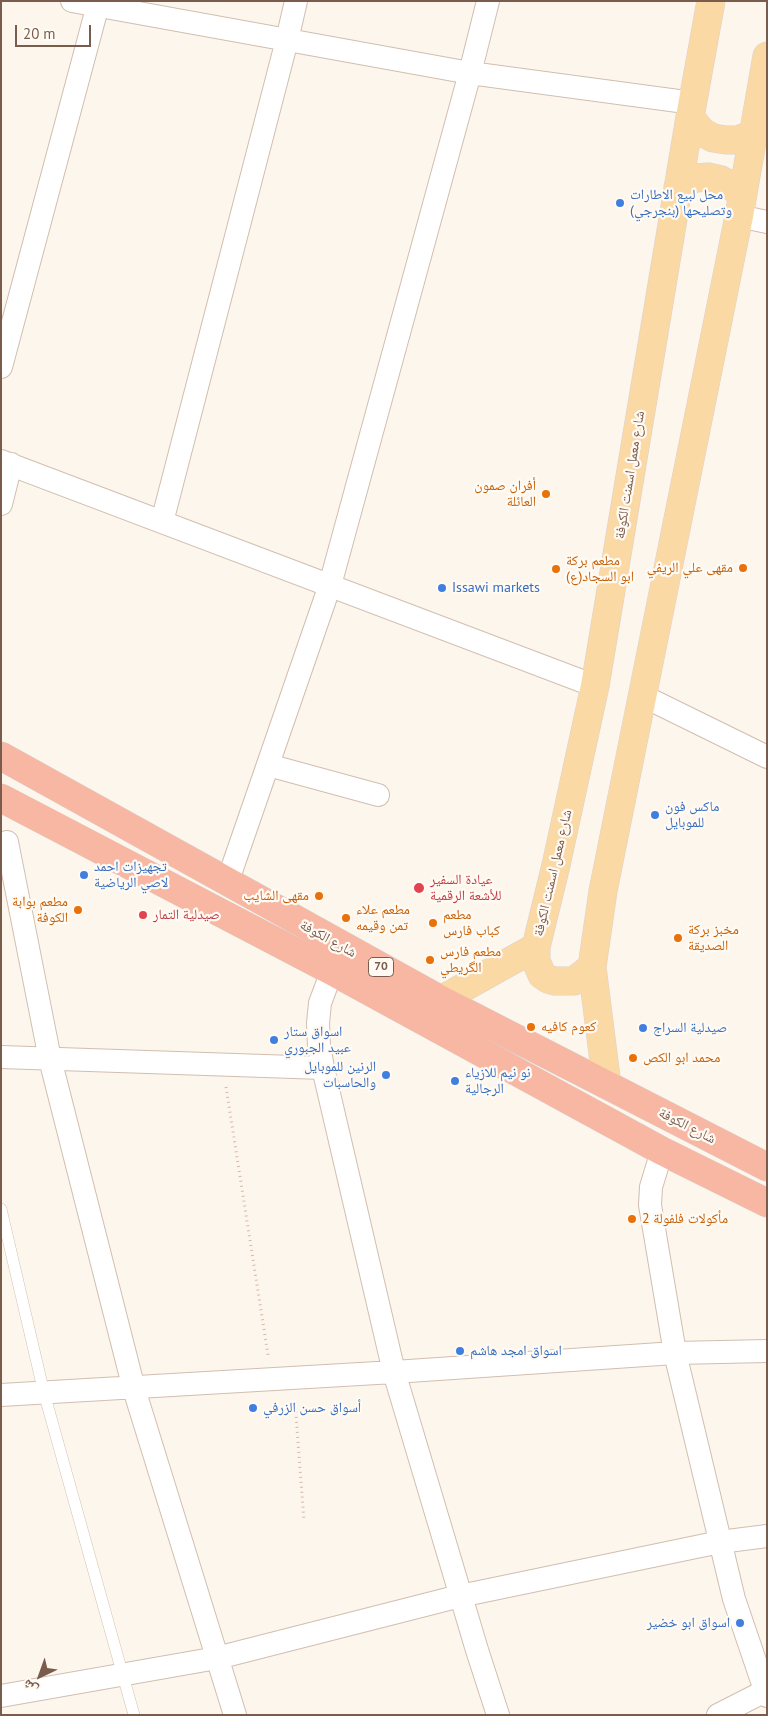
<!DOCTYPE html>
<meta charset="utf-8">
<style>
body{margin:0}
#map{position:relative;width:768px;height:1716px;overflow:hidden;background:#fdf6ec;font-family:"PT Sans","Noto Naskh Arabic",sans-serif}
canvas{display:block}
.frame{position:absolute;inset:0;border:2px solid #7a5c4d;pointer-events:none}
.north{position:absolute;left:15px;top:1651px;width:50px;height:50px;-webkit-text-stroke:4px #fffaf3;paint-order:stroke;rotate:222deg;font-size:14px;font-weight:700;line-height:20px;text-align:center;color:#7a5c4d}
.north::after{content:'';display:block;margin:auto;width:18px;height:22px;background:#7a5c4d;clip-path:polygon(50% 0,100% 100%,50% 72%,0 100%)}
.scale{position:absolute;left:15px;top:25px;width:76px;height:22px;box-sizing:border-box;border:2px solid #7a5c4d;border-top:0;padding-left:6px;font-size:15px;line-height:18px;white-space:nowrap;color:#7a5c4d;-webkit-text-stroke:4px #fffaf3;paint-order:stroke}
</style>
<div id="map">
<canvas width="768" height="1716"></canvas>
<div class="frame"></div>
<div class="north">ش</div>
<div class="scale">20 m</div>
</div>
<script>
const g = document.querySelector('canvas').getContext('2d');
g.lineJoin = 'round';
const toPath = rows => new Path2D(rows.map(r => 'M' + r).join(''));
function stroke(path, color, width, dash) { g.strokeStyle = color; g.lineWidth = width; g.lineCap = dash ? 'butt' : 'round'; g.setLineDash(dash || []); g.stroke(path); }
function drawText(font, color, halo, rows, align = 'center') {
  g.font = font + ' "PT Sans","Noto Naskh Arabic",sans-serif'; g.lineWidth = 4.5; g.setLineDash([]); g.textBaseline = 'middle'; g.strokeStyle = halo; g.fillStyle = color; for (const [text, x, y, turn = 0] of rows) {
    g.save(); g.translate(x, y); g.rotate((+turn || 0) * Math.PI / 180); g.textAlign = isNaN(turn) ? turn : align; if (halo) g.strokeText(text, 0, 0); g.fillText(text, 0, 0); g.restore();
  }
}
const path = toPath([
 [226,1087,268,1355],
 [295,1402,304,1521]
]);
const lane = toPath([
 [1,1209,44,1393,134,1715]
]);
const street = toPath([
 [72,1,470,73,693,103],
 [739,216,767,222],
 [1,367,99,1],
 [1,461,595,686],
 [1,504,11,464],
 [162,522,287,40,296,1],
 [643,696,767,757],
 [268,765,378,795],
 [7,842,50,1059,134,1389,235,1715],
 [227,883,330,585,470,73,488,1],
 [332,971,320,1003,318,1023,319,1046,323,1068,394,1372,477,1650,498,1715],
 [1,1057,323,1068],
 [662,1151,651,1187,650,1205,675,1353,734,1599,767,1696],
 [1,1395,394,1372,675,1353,767,1351],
 [1,1696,217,1658,460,1596,720,1542,767,1536],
 [718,1715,767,1690]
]);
const primary = toPath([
 [690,117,702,132,713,138,726,140,738,140,753,134],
 [678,187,685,182,696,178,708,177,721,180,732,186,742,196],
 [592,967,574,981,555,981,548,979,542,975,536,961,536,947,556,865,595,686,690,117,711,1],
 [441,1000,536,947],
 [607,1085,592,967,603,891,739,216,767,56]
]);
const highway = toPath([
 [1,756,441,1000,767,1167],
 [1,798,332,971,662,1151,767,1203]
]);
const markers = [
 [620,203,5,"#3f7fe0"],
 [546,494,5,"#e8710a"],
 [743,568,5,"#e8710a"],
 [556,569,5,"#e8710a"],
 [442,588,5,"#3f7fe0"],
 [655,815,5,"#3f7fe0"],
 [84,875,5,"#3f7fe0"],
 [419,888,6,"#e0444e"],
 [319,896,5,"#e8710a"],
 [78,910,5,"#e8710a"],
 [143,915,5,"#e0444e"],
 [346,918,5,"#e8710a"],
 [433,923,5,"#e8710a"],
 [678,938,5,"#e8710a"],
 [430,960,5,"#e8710a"],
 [531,1027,5,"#e8710a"],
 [643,1028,5,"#3f7fe0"],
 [274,1040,5,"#3f7fe0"],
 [633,1058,5,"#e8710a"],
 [386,1075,5,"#3f7fe0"],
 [455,1081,5,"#3f7fe0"],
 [632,1219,5,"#e8710a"],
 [460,1351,5,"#3f7fe0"],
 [253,1408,5,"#3f7fe0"],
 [740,1623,5,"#3f7fe0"]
];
const shields = [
 [381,967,25]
];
const shieldNames = [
 ["70",381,967]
];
const shopNames = [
 ["محل لبيع الاطارات",630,195],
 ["وتصليحها (بنجرجي)",630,211],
 ["Issawi markets",452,588],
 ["ماكس فون",665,807],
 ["للموبايل",665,823],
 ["تجهيزات احمد",94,867],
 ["لاصي الرياضية",94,883],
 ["صيدلية السراج",653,1028],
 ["اسواق ستار",284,1032],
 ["عبيد الجبوري",284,1048],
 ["الرنين للموبايل",376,1067,"right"],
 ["والحاسبات",376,1083,"right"],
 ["نو نيم للازياء",465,1073],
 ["الرجالية",465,1089],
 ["اسواق امجد هاشم",470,1351],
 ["أسواق حسن الزرفي",263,1408],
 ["اسواق ابو خضير",730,1623,"right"]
];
const streetNames = [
 ["شارع معمل اسمنت الكوفة",630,475,-81],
 ["شارع معمل اسمنت الكوفة",553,873,-77],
 ["شارع الكوفة",328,939,29],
 ["شارع الكوفة",687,1126,27]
];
const foodNames = [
 ["أفران صمون",536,486,"right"],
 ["العائلة",536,502,"right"],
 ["مطعم بركة",566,561],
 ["ابو السجاد(ع)",566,577],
 ["مقهى علي الريفي",733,568,"right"],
 ["مقهى الشايب",309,896,"right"],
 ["مطعم بوابة",68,902,"right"],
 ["الكوفة",68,918,"right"],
 ["مطعم علاء",356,910],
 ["تمن وقيمه",356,926],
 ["مطعم",443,915],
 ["كباب فارس",443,931],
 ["مخبز بركة",688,930],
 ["الصديقة",688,946],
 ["مطعم فارس",440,952],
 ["الگريطي",440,968],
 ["كعوم كافيه",541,1027],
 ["محمد ابو الكص",643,1058],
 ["مأكولات فلفولة 2",642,1219]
];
const healthNames = [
 ["عيادة السفير",430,880],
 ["للأشعة الرقمية",430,896],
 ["صيدلية التمار",153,915]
];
stroke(lane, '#d1beb0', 12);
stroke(street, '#d1beb0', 24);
stroke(primary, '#dad1cd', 29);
stroke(highway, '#dad1cd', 29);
stroke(path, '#d9b8a5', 3, [1, 4]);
stroke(lane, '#fff', 11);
stroke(street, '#fff', 22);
stroke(primary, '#fbd9a5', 28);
stroke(highway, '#f7b7a3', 28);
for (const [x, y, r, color] of markers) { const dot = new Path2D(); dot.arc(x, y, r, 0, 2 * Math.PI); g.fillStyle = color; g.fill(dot); stroke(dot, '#fffaf3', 2); }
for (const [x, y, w] of shields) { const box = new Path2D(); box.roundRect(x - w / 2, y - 9.5, w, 19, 4); g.fillStyle = '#fffaf3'; g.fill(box); stroke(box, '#7a5c4d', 1); }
drawText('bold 12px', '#7a5c4d', null, shieldNames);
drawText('14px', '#366cbe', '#fffaf3', shopNames, 'left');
drawText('14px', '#7a5c4d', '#fffaf3', streetNames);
drawText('14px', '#c56008', '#fffaf3', foodNames, 'left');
drawText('14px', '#be3a42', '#fffaf3', healthNames, 'left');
</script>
